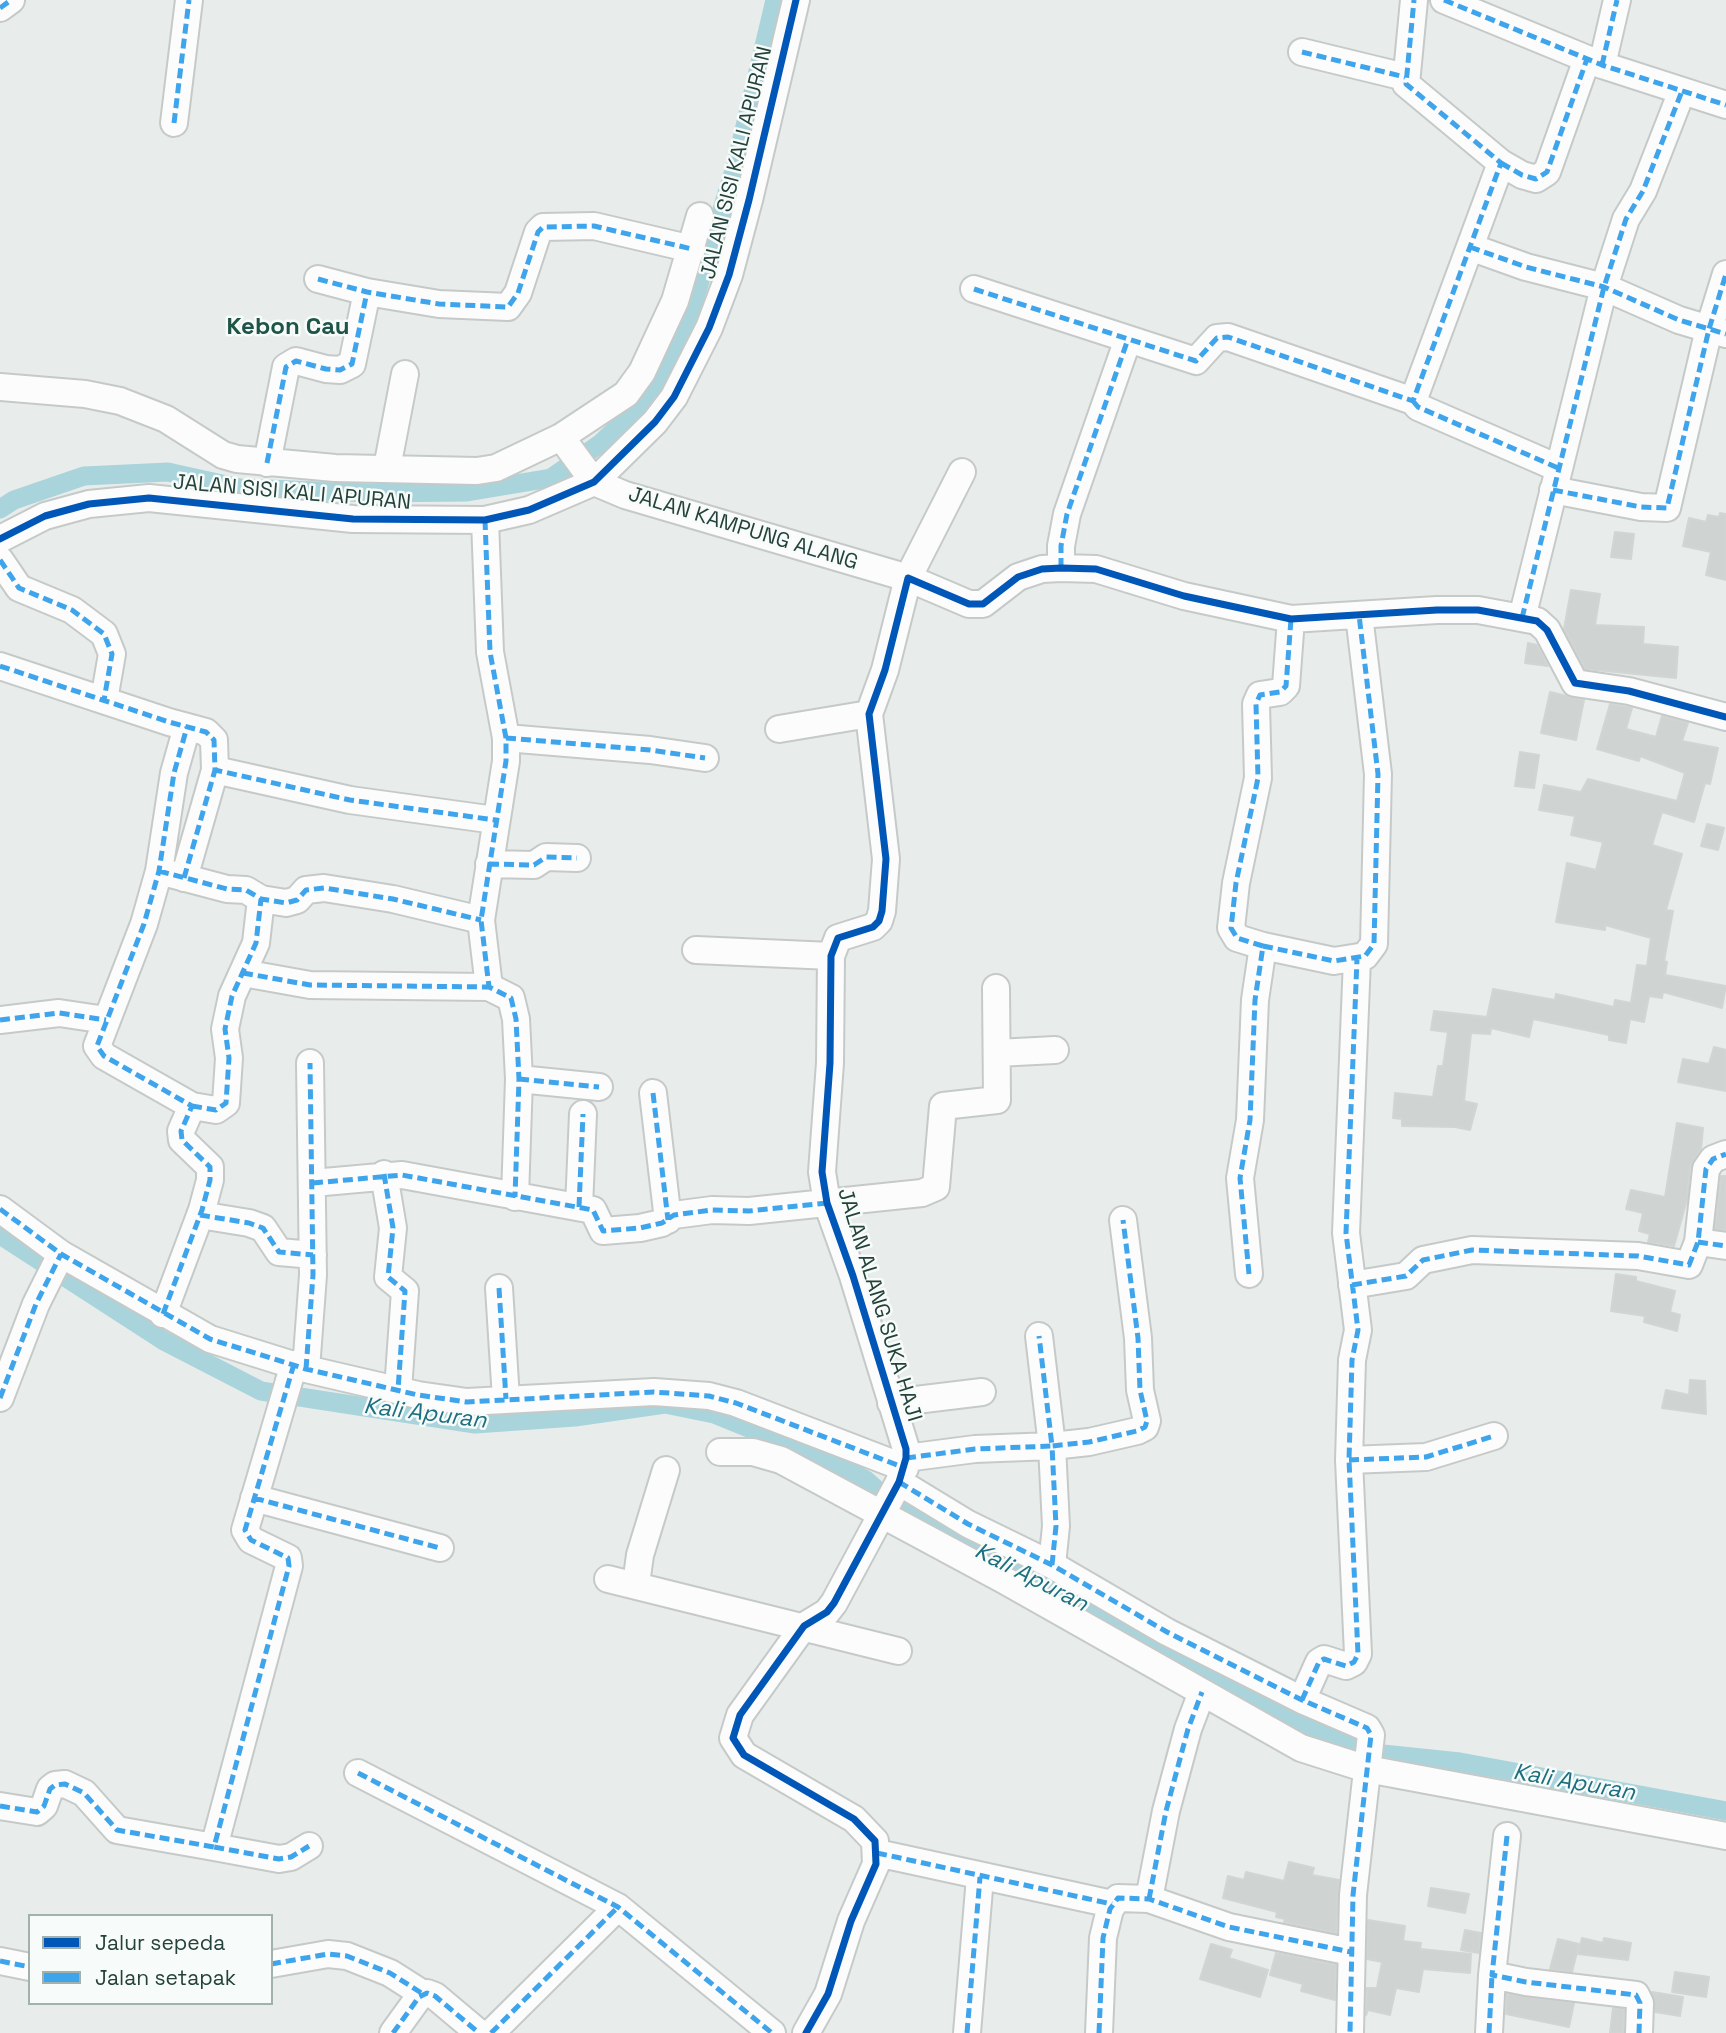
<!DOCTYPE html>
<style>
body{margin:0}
#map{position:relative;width:1726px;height:2033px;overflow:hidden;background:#e8edeb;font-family:"Space Grotesk",sans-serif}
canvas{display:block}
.legend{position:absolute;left:28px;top:1914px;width:245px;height:91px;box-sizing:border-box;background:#f7fbf9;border:2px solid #a3b1ad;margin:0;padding:9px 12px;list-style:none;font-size:21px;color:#24423a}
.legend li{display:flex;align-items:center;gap:14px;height:35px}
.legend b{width:35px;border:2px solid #a3b1ad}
</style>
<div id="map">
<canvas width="1726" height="2033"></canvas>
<ul class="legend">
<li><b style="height:9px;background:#0057b8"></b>Jalur sepeda</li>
<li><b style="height:9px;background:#3ea4ec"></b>Jalan setapak</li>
</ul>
</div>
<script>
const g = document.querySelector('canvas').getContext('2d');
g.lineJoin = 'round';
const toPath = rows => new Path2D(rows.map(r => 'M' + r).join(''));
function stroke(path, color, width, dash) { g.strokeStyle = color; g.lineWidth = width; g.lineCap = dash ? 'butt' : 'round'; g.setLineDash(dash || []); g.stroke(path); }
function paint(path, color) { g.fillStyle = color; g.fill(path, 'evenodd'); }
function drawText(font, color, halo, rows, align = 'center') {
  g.font = font + ' "Space Grotesk",sans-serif'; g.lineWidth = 5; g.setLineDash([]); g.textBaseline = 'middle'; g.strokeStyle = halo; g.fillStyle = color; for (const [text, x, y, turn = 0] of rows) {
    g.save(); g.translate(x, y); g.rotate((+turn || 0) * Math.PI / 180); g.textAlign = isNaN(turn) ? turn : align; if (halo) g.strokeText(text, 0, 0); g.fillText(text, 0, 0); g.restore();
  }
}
const canal = toPath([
 [0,509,14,500,84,476,168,472,240,488,371,493,467,492,551,478,601,443,650,397,688,320,736,164,775,0],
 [0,1235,164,1341,261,1391,475,1424,575,1417,665,1404,714,1414,835,1463,866,1480,902,1512,1076,1600,1203,1677,1313,1729,1383,1754,1460,1762,1726,1811]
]);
const building = toPath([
 [1720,513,1726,514,1726,580,1706,575,1711,552,1683,546,1689,518,1706,522,1708,515,1719,517,1720,513],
 [1615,532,1634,534,1631,559,1611,557,1615,532],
 [1571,590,1600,594,1595,625,1644,627,1643,644,1678,647,1676,678,1585,669,1564,629,1571,590],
 [1528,643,1537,645,1548,666,1525,663,1528,643],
 [1550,692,1584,700,1576,740,1541,733,1550,692],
 [1610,704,1632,708,1626,729,1656,737,1662,716,1688,723,1682,741,1718,748,1710,784,1705,783,1694,822,1662,812,1652,845,1682,854,1666,910,1673,911,1664,961,1667,962,1665,975,1726,986,1722,1008,1663,992,1662,998,1649,996,1644,1022,1630,1019,1626,1043,1609,1040,1609,1035,1533,1019,1529,1037,1491,1028,1490,1034,1471,1033,1464,1101,1477,1104,1470,1130,1455,1127,1402,1126,1402,1119,1393,1118,1395,1093,1433,1097,1438,1066,1443,1066,1448,1032,1431,1030,1434,1011,1487,1017,1493,989,1555,1000,1556,994,1614,1007,1615,1000,1631,1003,1637,965,1647,966,1651,938,1605,925,1605,930,1556,922,1567,863,1596,870,1603,842,1571,835,1575,816,1539,810,1544,785,1581,792,1588,779,1677,801,1685,773,1640,756,1639,761,1597,749,1610,704],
 [1520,752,1539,755,1534,788,1515,786,1520,752],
 [1707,824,1724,828,1718,850,1701,846,1707,824],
 [1714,1047,1726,1050,1726,1091,1678,1082,1683,1059,1709,1064,1714,1047],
 [1677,1123,1703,1128,1701,1149,1690,1167,1687,1200,1674,1246,1648,1242,1650,1234,1639,1231,1643,1213,1626,1209,1631,1190,1665,1197,1677,1123],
 [1721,1176,1726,1176,1726,1230,1715,1229,1721,1176],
 [1616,1274,1636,1277,1636,1281,1675,1291,1670,1312,1680,1315,1677,1331,1644,1322,1645,1316,1611,1311,1616,1274],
 [1690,1380,1705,1381,1706,1414,1662,1408,1666,1390,1689,1395,1690,1380],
 [1289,1862,1314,1868,1312,1875,1339,1880,1336,1933,1284,1922,1285,1919,1276,1917,1277,1912,1223,1898,1228,1876,1244,1880,1246,1872,1284,1881,1289,1862],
 [1431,1888,1469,1894,1465,1913,1428,1906,1431,1888],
 [1368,1920,1405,1926,1403,1941,1421,1943,1420,1949,1471,1954,1470,1973,1423,1969,1419,1992,1396,1988,1390,2015,1368,2010,1366,2015,1367,1988,1377,1988,1382,1962,1367,1959,1368,1920],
 [1465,1930,1481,1933,1479,1953,1461,1950,1465,1930],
 [1582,1938,1603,1943,1604,1938,1631,1943,1628,1960,1578,1954,1582,1938],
 [1558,1939,1579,1944,1572,1972,1550,1969,1558,1939],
 [1211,1944,1232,1950,1229,1958,1268,1970,1260,1997,1200,1979,1211,1944],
 [1276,1953,1336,1965,1335,2000,1301,1991,1303,1984,1270,1975,1276,1953],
 [1675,1972,1709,1977,1706,1997,1672,1992,1675,1972],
 [1652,1992,1683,1997,1680,2016,1655,2012,1652,1992],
 [1507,1994,1574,2003,1569,2027,1506,2014,1507,1994],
 [1613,2008,1624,2009,1623,2033,1610,2033,1613,2008]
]);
const minor = toPath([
 [1444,0,1602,65,1726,105],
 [0,8,11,0],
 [1302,52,1405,77],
 [1602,65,1617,0],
 [174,123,189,0],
 [1501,163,1522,175,1536,179,1547,172,1587,59],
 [1470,247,1526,267,1604,287,1679,320,1726,334],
 [318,279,367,292,439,304,508,307,518,293,538,232,543,227,594,226,692,249],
 [974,289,1196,361,1217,338,1228,337,1413,401,1501,163,1406,84,1414,0],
 [0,387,85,394,120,401,166,419,223,455,237,459,335,468,477,471,496,468,561,437,626,394,642,372,675,301,700,216],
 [1413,401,1418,407,1558,468],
 [561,437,594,482,625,495,908,578,962,472],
 [267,463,286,367,296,361,326,369,340,370,352,364,367,292],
 [387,468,405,374],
 [1553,490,1641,507,1667,508,1709,329,1726,274],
 [485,520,490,652,506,738,506,761,481,920,489,987,511,998,516,1019,519,1079,515,1197],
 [0,539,45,516,89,504,149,498,353,519,485,520,529,510,594,482,655,422,674,397,709,328,729,275,749,200,796,0],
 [0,560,19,588,72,610,104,634,112,654,104,700],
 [1061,568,1061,546,1067,514,1128,339],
 [1522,618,1604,287,1626,219,1643,191,1682,91],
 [0,666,169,722,206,732,214,740,215,770,350,800,495,820],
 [779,729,869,714],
 [506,738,650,750,705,758],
 [489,864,534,865,546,857,577,858],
 [159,871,227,889,246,890,261,899,286,903,297,900,306,890,324,888,393,899,481,920],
 [184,878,215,770],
 [1263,946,1334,961,1365,956,1374,944,1378,774,1359,615],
 [696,950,831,956],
 [243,973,310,985,489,987],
 [0,1020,59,1013,106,1020],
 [997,1053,1055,1050],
 [519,1079,599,1087],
 [653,1093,668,1220],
 [192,1106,216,1110,226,1103,229,1058,225,1029,232,996,256,943,261,899],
 [384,1174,393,1228,388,1277,405,1291,398,1390],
 [313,1183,402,1175,593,1210,603,1231,640,1228,662,1223,674,1215,712,1210,749,1211,922,1193,936,1187,943,1106,997,1100,996,988],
 [579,1207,583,1114],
 [0,1209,61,1254,210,1339,306,1369,418,1395,467,1402,654,1392,709,1396,736,1403,905,1468],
 [200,1215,249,1223,263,1228,279,1252,313,1255],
 [1698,1242,1726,1246],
 [1249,1274,1240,1178,1250,1120,1255,1000,1263,946,1237,938,1231,928,1236,883,1258,778,1256,704,1260,695,1280,692,1286,686,1291,619],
 [1352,1285,1406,1276,1423,1260,1472,1250,1638,1256,1689,1265,1698,1242,1706,1169,1713,1159,1726,1154],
 [499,1288,506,1399],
 [163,1314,202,1210,210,1180,210,1167,182,1140,181,1131,192,1106,104,1056,97,1046,144,924,159,871,174,773,187,727],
 [294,1364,245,1530,251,1540,288,1558,289,1566,214,1847,279,1859,291,1857,309,1846],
 [306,1369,313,1275,310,1063],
 [0,1398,36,1304,61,1254],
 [891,1403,982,1392],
 [720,1452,753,1452,781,1460,1004,1580,1301,1748,1367,1769,1726,1836],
 [906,1458,975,1449,1052,1446,1039,1336],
 [1349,1460,1426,1457,1494,1436],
 [899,1482,968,1524,1052,1565,1167,1632,1302,1700,1367,1728,1371,1735,1353,1895,1350,2033],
 [254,1498,440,1548],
 [1052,1565,1056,1526,1052,1446,1089,1442,1137,1431,1145,1427,1147,1421,1140,1390,1138,1338,1123,1220],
 [608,1579,898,1651],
 [636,1584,640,1555,666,1470],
 [1302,1700,1319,1662,1324,1659,1346,1666,1354,1662,1358,1654,1349,1460,1352,1360,1358,1330,1346,1233,1357,959],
 [358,1773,618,1907,772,2033],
 [0,1806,37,1812,44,1806,50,1789,55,1785,65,1784,84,1793,117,1830,214,1847],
 [1507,1836,1492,1975,1526,1982,1636,1995,1640,2003,1639,2033],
 [877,1853,1112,1904],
 [1149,1899,1166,1811,1188,1729,1202,1692],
 [0,1961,30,1967],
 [271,1964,328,1954,347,1956,390,1973,423,1994],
 [393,2033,419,1997,427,1993,435,1996,479,2033],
 [491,2033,618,1907],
 [806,2033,828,1994,851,1921,876,1864,875,1841,854,1819,744,1755,733,1738,740,1715,804,1626,827,1612,834,1603,899,1482,906,1458,906,1449,853,1276,827,1203,822,1172,830,1063,831,956,838,938,873,927,879,921,882,911,886,859,869,714,885,670,908,578,969,604,983,604,1018,577,1042,569,1061,568,1096,569,1184,596,1291,619,1437,610,1478,610,1505,615,1537,621,1547,630,1575,683,1629,691,1726,717],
 [967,2033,980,1877],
 [1099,2033,1103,1938,1110,1909,1118,1898,1149,1899,1229,1927,1351,1952],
 [1489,2033,1492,1975]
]);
const quiet = toPath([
 [1444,0,1602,65,1726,105],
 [0,8,11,0],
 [1302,52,1405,77],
 [1602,65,1617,0],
 [174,123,189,0],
 [1501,163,1522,175,1536,179,1547,172,1587,59],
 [1470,247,1526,267,1604,287,1679,320,1726,334],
 [318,279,367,292,439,304,508,307,518,293,538,232,543,227,594,226,692,249],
 [974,289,1196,361,1217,338,1228,337,1413,401,1501,163,1406,84,1414,0],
 [1413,401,1418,407,1558,468],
 [267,463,286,367,296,361,326,369,340,370,352,364,367,292],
 [1553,490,1641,507,1667,508,1709,329,1726,274],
 [485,520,490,652,506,738,506,761,481,920,489,987,511,998,516,1019,519,1079,515,1197],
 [0,560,19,588,72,610,104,634,112,654,104,700],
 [1061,568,1061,546,1067,514,1128,339],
 [1522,618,1604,287,1626,219,1643,191,1682,91],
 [0,666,169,722,206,732,214,740,215,770,350,800,495,820],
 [506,738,650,750,705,758],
 [489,864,534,865,546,857,577,858],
 [159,871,227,889,246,890,261,899,286,903,297,900,306,890,324,888,393,899,481,920],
 [184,878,215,770],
 [1263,946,1334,961,1365,956,1374,944,1378,774,1359,615],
 [243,973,310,985,489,987],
 [0,1020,59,1013,106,1020],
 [519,1079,599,1087],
 [653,1093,668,1220],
 [192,1106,216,1110,226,1103,229,1058,225,1029,232,996,256,943,261,899],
 [384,1174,393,1228,388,1277,405,1291,398,1390],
 [313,1183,402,1175,593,1210,603,1231,640,1228,662,1223,674,1215,712,1210,749,1211,827,1203],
 [579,1207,583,1114],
 [0,1209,61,1254,210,1339,306,1369,418,1395,467,1402,654,1392,709,1396,736,1403,905,1468],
 [200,1215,249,1223,263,1228,279,1252,313,1255],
 [1698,1242,1726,1246],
 [1249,1274,1240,1178,1250,1120,1255,1000,1263,946,1237,938,1231,928,1236,883,1258,778,1256,704,1260,695,1280,692,1286,686,1291,619],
 [1352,1285,1406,1276,1423,1260,1472,1250,1638,1256,1689,1265,1698,1242,1706,1169,1713,1159,1726,1154],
 [499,1288,506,1399],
 [163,1314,202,1210,210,1180,210,1167,182,1140,181,1131,192,1106,104,1056,97,1046,144,924,159,871,174,773,187,727],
 [294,1364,245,1530,251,1540,288,1558,289,1566,214,1847,279,1859,291,1857,309,1846],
 [306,1369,313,1275,310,1063],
 [0,1398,36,1304,61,1254],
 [906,1458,975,1449,1052,1446,1039,1336],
 [1349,1460,1426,1457,1494,1436],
 [899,1482,968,1524,1052,1565,1167,1632,1302,1700,1367,1728,1371,1735,1353,1895,1350,2033],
 [254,1498,440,1548],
 [1052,1565,1056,1526,1052,1446,1089,1442,1137,1431,1145,1427,1147,1421,1140,1390,1138,1338,1123,1220],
 [1302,1700,1319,1662,1324,1659,1346,1666,1354,1662,1358,1654,1349,1460,1352,1360,1358,1330,1346,1233,1357,959],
 [358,1773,618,1907,772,2033],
 [0,1806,37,1812,44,1806,50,1789,55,1785,65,1784,84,1793,117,1830,214,1847],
 [1507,1836,1492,1975,1526,1982,1636,1995,1640,2003,1639,2033],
 [877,1853,1112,1904],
 [1149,1899,1166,1811,1188,1729,1202,1692],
 [0,1961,30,1967],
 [271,1964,328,1954,347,1956,390,1973,423,1994],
 [393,2033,419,1997,427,1993,435,1996,479,2033],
 [491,2033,618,1907],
 [967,2033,980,1877],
 [1099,2033,1103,1938,1110,1909,1118,1898,1149,1899,1229,1927,1351,1952],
 [1489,2033,1492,1975]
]);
const cycleway = toPath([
 [0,539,45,516,89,504,149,498,353,519,485,520,529,510,594,482,655,422,674,397,709,328,729,275,749,200,796,0],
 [806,2033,828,1994,851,1921,876,1864,875,1841,854,1819,744,1755,733,1738,740,1715,804,1626,827,1612,834,1603,899,1482,906,1458,906,1449,853,1276,827,1203,822,1172,830,1063,831,956,838,938,873,927,879,921,882,911,886,859,869,714,885,670,908,578,969,604,983,604,1018,577,1042,569,1061,568,1096,569,1184,596,1291,619,1437,610,1478,610,1505,615,1537,621,1547,630,1575,683,1629,691,1726,717]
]);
const streetNames = [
 ["JALAN SISI KALI APURAN",737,163,-76],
 ["JALAN SISI KALI APURAN",292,493,5],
 ["JALAN KAMPUNG ALANG",743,529,17],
 ["JALAN ALANG SUKA HAJI",879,1305,73]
];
const waterNames = [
 ["Kali Apuran",425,1414,7],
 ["Kali Apuran",1031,1578,27],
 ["Kali Apuran",1574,1783,10]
];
const quarterNames = [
 ["Kebon Cau",288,327]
];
stroke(canal, '#a9d4db', 19);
paint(building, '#cfd4d2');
stroke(building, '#d1d6d4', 2);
stroke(minor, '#c5cac8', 30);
stroke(minor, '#fcfcfc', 26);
stroke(quiet, '#3ea4ec', 5, [10, 5]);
stroke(cycleway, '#0057b8', 7);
drawText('21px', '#24423a', '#f7fbf9', streetNames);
drawText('italic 23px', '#1c6f80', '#f7fbf9', waterNames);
drawText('bold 24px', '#1f5548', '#f7fbf9', quarterNames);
</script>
